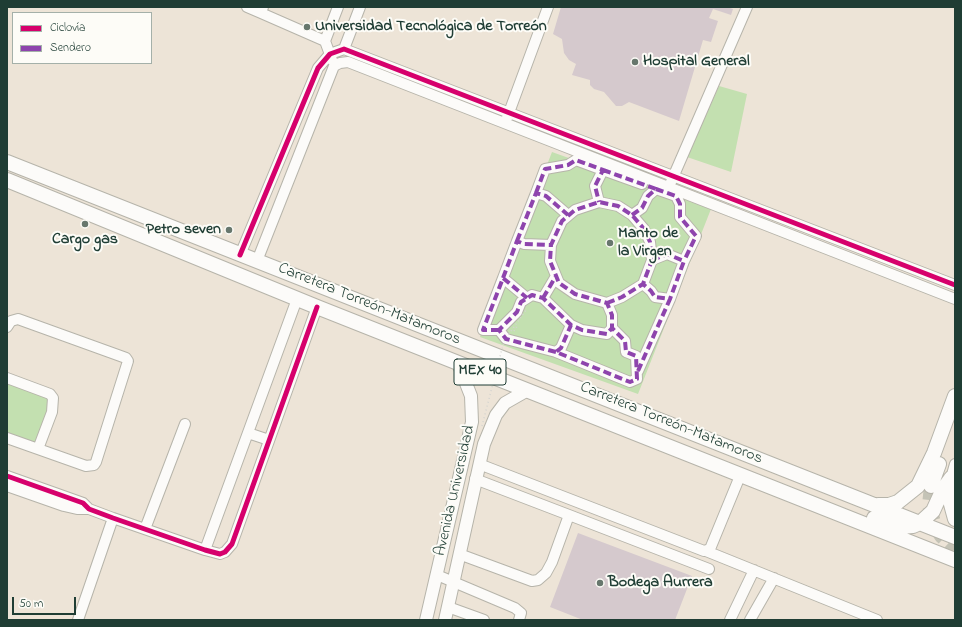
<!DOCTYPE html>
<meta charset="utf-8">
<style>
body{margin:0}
#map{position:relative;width:962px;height:627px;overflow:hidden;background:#ede4d7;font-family:"Indie Flower",sans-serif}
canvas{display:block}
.frame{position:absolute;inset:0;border:8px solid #1f3d34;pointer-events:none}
.legend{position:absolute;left:12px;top:12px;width:140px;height:52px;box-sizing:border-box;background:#fdfcf7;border:1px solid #a4b0a9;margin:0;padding:5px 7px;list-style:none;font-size:12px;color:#1f3d34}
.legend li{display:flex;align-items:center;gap:8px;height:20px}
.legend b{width:20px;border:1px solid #a4b0a9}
.scale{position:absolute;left:12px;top:597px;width:64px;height:18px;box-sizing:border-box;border:2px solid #1f3d34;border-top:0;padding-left:5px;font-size:12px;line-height:14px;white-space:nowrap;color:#1f3d34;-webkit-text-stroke:3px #fdfcf7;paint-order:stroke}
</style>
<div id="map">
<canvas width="962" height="627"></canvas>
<div class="frame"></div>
<ul class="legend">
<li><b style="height:5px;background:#d6006c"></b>Ciclovía</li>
<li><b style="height:5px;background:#8e44ad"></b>Sendero</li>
</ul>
<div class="scale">50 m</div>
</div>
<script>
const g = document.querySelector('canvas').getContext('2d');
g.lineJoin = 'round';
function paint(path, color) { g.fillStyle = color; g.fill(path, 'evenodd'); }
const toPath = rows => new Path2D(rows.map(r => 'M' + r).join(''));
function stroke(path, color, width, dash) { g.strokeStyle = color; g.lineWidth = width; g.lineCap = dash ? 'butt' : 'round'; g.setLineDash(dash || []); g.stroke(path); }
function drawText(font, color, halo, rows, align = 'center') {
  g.font = font + ' "Indie Flower",sans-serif'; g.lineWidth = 4; g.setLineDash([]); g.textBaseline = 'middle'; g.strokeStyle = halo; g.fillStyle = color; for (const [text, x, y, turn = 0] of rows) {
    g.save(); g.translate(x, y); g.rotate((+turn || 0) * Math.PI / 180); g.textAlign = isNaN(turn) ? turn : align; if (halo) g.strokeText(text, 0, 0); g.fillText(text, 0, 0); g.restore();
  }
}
const green = toPath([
 [719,86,747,94,731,172,687,157],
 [552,152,711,209,638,394,480,337],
 [7,381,52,399,38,447,7,436]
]);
const building = toPath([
 [561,7,727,7,733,9,731,15,713,9,709,18,718,21,711,42,703,40,679,121,629,102,622,106,616,106,604,92,594,89,590,85,590,80,572,75,576,64,569,60,564,53,562,39,553,34],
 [578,533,692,576,675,620,583,620,550,607]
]);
const highwayTunnel = toPath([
 [931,486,929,505,935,526,941,536,955,549]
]);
const path = toPath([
 [514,331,518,325]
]);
const minor = toPath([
 [247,7,261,13],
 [263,7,261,13,325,41,332,60],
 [325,41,338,7],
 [344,49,360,7],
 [507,118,548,7],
 [603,170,642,184],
 [671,182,747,7],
 [536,193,545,169,568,165,576,160,603,170,595,186,599,202],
 [632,215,642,208,648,196,656,189,676,196,680,204,680,217,696,236,684,261],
 [517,241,536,193,546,196,568,215],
 [240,255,318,68,330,54,344,49,955,285],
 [652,260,667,254,684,261,670,299],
 [257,261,334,66,340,63,348,62,955,299],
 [503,278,517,241,524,244,551,245],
 [543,298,556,276],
 [607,303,622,297,643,284,652,260,650,242,644,229,632,215,618,206,599,202,575,210,562,221,551,245,550,261,559,283,575,294,607,303,612,315,612,328,625,341,626,352,636,356,637,379,630,382,556,352,561,348,571,325,582,330,607,334,612,328],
 [7,327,11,321,18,319,126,358,128,361,96,462,94,465,86,466,7,438],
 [499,330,483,330,503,278,527,298],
 [556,352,506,339,499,330,517,312,521,302,532,295,543,298,571,325],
 [638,371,670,299,655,297,651,291,643,284],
 [7,378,50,394,53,398,52,412,38,449],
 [248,433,269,440],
 [479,464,704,551,710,549,740,476],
 [7,476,83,503,89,509,113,518,205,550,220,554,225,552,232,544,317,307],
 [951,478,955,464],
 [7,486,64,506,77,509,89,509],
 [569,515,709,569],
 [145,529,185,424],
 [205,550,297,299],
 [706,551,877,620],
 [459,554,532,581,538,580,546,573,552,562,569,515,475,479],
 [437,575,515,608,521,613,519,620],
 [448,607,484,620],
 [78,620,113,518],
 [730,620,754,570],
 [750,620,774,578]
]);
const major = toPath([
 [426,620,472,422,471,396,458,363],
 [445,620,484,444,496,415,505,403,526,391]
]);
const highway = toPath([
 [7,162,955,537],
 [7,180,317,307,955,560],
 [951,478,949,497,955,519],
 [931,486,939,464],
 [878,505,889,505,898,502,918,486,934,453,955,396],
 [874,518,900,527,913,526,920,523,933,511,943,489,951,478]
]);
const pathBridge = toPath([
 [482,426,504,341,526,310]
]);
const quiet = toPath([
 [603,170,656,189],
 [536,193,545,169,568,165,576,160,603,170,595,186,599,202],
 [632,215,642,208,648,196,656,189,676,196,680,204,680,217,696,236,684,261],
 [517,241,536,193,546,196,568,215],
 [652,260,667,254,684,261,670,299],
 [503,278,517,241,524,244,551,245],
 [543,298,556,276],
 [607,303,622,297,643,284,652,260,650,242,644,229,632,215,618,206,599,202,575,210,562,221,551,245,550,261,559,283,575,294,607,303,612,315,612,328,625,341,626,352,636,356,637,379,630,382,556,352,561,348,571,325,582,330,607,334,612,328],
 [499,330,483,330,503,278,527,298],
 [556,352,506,339,499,330,517,312,521,302,532,295,543,298,571,325],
 [638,371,670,299,655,297,651,291,643,284]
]);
const cycleway = toPath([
 [240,255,318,68,330,54,344,49,955,285],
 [7,476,83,503,89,509,113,518,205,550,220,554,225,552,232,544,317,307]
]);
const markers = [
 [307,27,4,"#67776d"],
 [635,62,4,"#67776d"],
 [85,224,4,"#67776d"],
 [229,230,4,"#67776d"],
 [610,243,4,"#67776d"],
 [600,583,4,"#67776d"]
];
const shields = [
 [480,372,52]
];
const shieldNames = [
 ["MEX 40",480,372]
];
const poiNames = [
 ["Universidad Tecnológica de Torreón",315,27],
 ["Hospital General",643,62],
 ["Petro seven",221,230,"right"],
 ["Manto de",618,234],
 ["la Virgen",618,252],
 ["Cargo gas",85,240,"center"],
 ["Bodega Aurrera",608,583]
];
const streetNames = [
 ["Carretera Torreón-Matamoros",369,305,22],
 ["Carretera Torreón-Matamoros",671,424,22],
 ["Avenida Universidad",456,491,-77]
];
paint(green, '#c3e0b0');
paint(building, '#d5c9cd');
stroke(highwayTunnel, '#c4c3b6', 14, [14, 7]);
stroke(minor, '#b6b4aa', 12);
stroke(major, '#b6b4aa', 14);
stroke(highway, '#b6b4aa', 16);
stroke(path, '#d4d4d0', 1.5, [1, 3]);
stroke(minor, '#fcfbf9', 10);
stroke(major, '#fcfbf9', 12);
stroke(highway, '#fcfbf9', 14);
stroke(pathBridge, '#d4d4d0', 1.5, [1, 3]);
stroke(quiet, '#8e44ad', 4, [8, 4]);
stroke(cycleway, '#d6006c', 5);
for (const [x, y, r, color] of markers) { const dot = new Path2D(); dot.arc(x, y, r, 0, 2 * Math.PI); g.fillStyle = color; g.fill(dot); stroke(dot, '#fdfcf7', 1.5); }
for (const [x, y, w] of shields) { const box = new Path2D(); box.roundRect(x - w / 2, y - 13, w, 26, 3); g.fillStyle = '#fdfcf7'; g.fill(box); stroke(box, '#1f3d34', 1); }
drawText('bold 15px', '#1f3d34', null, shieldNames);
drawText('bold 16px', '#1f3d34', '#fdfcf7', poiNames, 'left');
drawText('16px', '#1f3d34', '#fdfcf7', streetNames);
</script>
